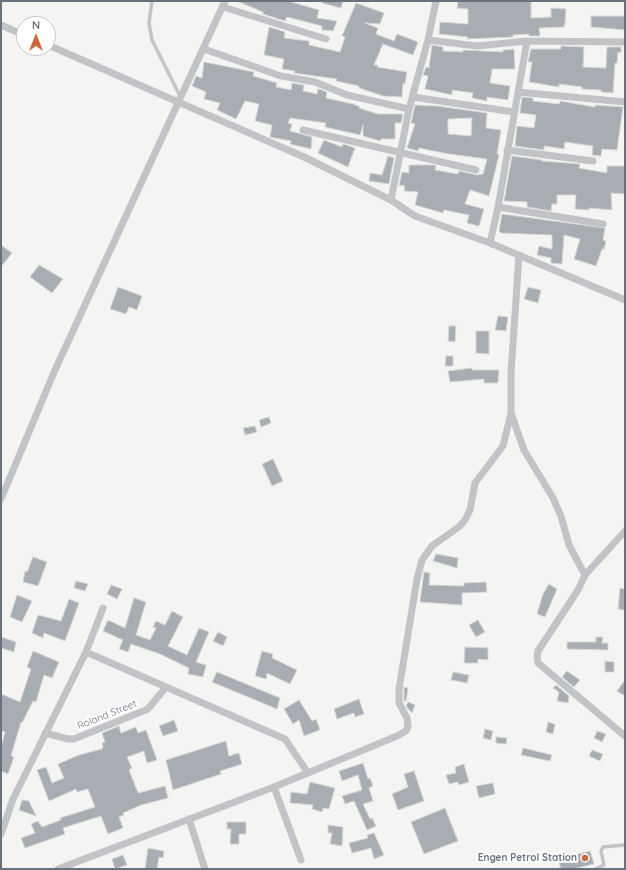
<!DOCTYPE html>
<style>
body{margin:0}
#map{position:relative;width:626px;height:870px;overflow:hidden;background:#f4f5f2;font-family:Quicksand,sans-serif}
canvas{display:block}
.frame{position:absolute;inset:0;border:2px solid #68727f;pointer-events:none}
.north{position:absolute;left:16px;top:16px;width:40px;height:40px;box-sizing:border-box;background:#fff;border:1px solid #c3c7cc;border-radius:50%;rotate:0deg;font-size:11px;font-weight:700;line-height:16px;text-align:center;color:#68727f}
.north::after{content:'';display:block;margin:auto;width:14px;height:18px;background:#cc693b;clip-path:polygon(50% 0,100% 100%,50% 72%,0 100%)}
</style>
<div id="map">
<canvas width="626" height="870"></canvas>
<div class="frame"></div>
<div class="north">N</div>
</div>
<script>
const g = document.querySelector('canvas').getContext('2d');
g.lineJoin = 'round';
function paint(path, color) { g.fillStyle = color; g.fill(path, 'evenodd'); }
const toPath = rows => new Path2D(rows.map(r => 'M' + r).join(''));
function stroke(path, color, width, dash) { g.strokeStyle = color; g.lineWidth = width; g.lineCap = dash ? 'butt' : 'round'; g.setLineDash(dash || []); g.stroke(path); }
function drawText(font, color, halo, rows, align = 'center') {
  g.font = font + ' Quicksand,sans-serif'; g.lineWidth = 4; g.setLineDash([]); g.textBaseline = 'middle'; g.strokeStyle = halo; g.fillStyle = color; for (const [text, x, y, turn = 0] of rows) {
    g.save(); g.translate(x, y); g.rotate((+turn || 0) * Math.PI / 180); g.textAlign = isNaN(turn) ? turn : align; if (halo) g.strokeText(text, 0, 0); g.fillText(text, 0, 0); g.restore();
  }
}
const building = toPath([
 [237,1,288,1,319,10,317,18,337,21,333,31,322,30,322,26,287,17,285,21,263,14,263,12,237,1],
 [322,1,343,1,341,8,322,3,322,1],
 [458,1,531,1,531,18,551,17,551,8,566,9,565,23,564,27,539,28,540,36,529,36,529,34,513,35,513,37,467,39,468,37,439,34,440,22,468,24,468,9,457,8,458,1],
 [356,3,384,13,380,24,365,23,378,28,376,34,394,41,397,34,418,42,413,55,383,44,374,65,378,65,377,67,407,72,405,84,403,83,402,97,383,96,359,88,359,86,336,81,337,79,294,73,295,71,282,69,284,59,264,55,269,27,285,32,284,38,309,41,309,45,340,52,345,37,342,36,356,3],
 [591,16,625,16,625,30,591,27,591,16],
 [432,45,443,47,443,51,463,52,463,50,503,52,503,50,514,49,515,69,492,69,490,83,510,86,508,100,487,97,487,101,472,98,473,93,452,90,452,95,425,89,428,76,423,75,426,67,429,68,432,45],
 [561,46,584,47,583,67,603,68,606,68,607,47,621,47,621,53,618,52,617,63,615,63,613,93,601,92,601,90,582,89,582,87,559,84,559,87,529,82,532,62,528,62,531,49,561,49,561,46],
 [204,62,254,72,253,76,277,83,276,87,291,90,292,83,304,85,303,91,317,94,318,89,322,90,327,92,326,98,353,104,360,107,359,108,378,114,403,114,401,123,395,123,395,139,381,139,380,141,363,136,363,125,360,135,325,127,326,123,290,118,288,123,292,124,290,131,312,137,311,149,290,144,291,141,270,137,272,125,255,121,259,104,245,101,236,119,217,110,220,103,204,99,206,92,192,86,196,76,202,78,204,62],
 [522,97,533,98,533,101,559,104,560,101,595,107,595,105,623,107,617,150,602,149,601,156,592,155,593,146,565,142,564,149,544,146,544,150,515,146,517,126,534,128,536,115,520,113,522,97],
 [415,105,437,106,487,113,486,128,501,130,497,154,499,155,489,196,470,190,465,204,484,209,479,226,467,223,469,215,444,210,443,213,415,205,418,192,404,191,405,186,399,185,402,172,409,173,409,165,434,165,436,166,435,170,458,174,459,171,477,175,483,174,487,159,449,154,419,148,418,151,407,148,415,124,411,123,415,105],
 [472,118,471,136,448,134,448,119,472,118],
 [324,140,342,147,343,144,355,148,348,167,318,153,324,140],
 [388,156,394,158,389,184,369,181,370,173,382,175,388,156],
 [512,156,542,160,542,161,580,164,579,168,607,173,607,166,625,166,625,194,611,193,612,210,589,208,589,210,575,209,576,195,557,195,557,204,552,204,551,211,527,207,527,202,504,201,512,156],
 [502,214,605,228,603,240,606,241,604,249,602,249,596,266,574,259,580,239,564,235,562,264,551,263,551,258,537,255,539,246,552,249,552,235,501,233,499,231,502,214],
 [1,245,12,253,1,267,1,245],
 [39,265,63,279,52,293,30,277,39,265],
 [118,287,142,296,137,310,129,307,126,314,110,309,118,287],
 [528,287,541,290,538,303,524,299,528,287],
 [498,316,508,317,506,331,495,330,498,316],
 [449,326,456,326,455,342,448,341,449,326],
 [476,331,489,331,489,354,476,353,476,331],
 [446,356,453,356,453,366,445,366,446,356],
 [472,368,472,370,499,370,498,383,484,383,484,379,450,382,448,371,472,368],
 [269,417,271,423,261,427,259,420,269,417],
 [255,426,257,432,245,435,243,428,255,426],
 [273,459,283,481,272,486,262,464,273,459],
 [436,554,458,558,457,568,433,561,436,554],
 [33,557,47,562,38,586,23,582,25,571,27,572,33,557],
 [424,572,430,573,429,585,464,586,464,583,486,582,487,592,462,593,462,605,420,602,424,572],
 [76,581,88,584,85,591,74,588,76,581],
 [549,584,557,589,545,617,537,614,543,594,549,584],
 [111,585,122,589,117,599,107,594,111,585],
 [620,588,625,589,625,610,618,609,620,588],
 [17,595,32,601,22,622,10,617,17,595],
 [134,598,146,602,136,635,150,640,156,628,153,627,156,621,165,625,172,611,183,617,168,646,187,655,199,628,209,632,196,662,206,665,203,677,188,674,189,668,160,654,131,644,128,652,119,649,123,640,103,631,108,620,125,628,134,598],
 [69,599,79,603,65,641,44,633,43,638,32,633,38,615,61,621,69,599],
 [478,620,485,632,476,637,469,625,478,620],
 [218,632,227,637,223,646,213,641,218,632],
 [1,637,16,642,14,652,1,648,1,637],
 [596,637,603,637,602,643,608,643,608,650,567,649,567,642,596,642,596,637],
 [465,647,488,648,488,660,478,659,478,663,464,663,465,647],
 [33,651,59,662,52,678,44,675,36,702,33,701,22,723,21,722,11,756,14,757,8,774,1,771,1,747,5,732,1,731,1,694,20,702,31,669,27,667,33,651],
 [262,651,273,654,272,658,297,670,290,684,267,673,266,679,255,676,262,651],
 [605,661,614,662,614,672,605,672,605,661],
 [567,671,580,680,574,687,562,677,567,671],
 [217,672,280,698,277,709,212,682,217,672],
 [453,672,469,675,467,683,451,680,453,672],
 [625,680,625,696,617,691,625,680],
 [556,685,569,696,568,703,557,701,559,692,553,688,556,685],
 [404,687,408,688,406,701,404,701,404,687],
 [359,699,364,714,355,717,354,713,337,719,334,709,359,699],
 [299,700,312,721,316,719,320,730,304,736,299,720,293,724,284,709,299,700],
 [408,702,415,705,412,713,406,706,408,702],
 [174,720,178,731,163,736,159,726,174,720],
 [548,722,555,724,553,734,546,732,548,722],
 [119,726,121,733,136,727,138,733,146,730,157,760,147,763,144,751,127,757,132,768,129,770,138,793,165,786,168,798,141,805,123,813,124,815,119,817,123,828,108,834,101,816,63,828,65,834,25,848,21,838,35,833,31,824,38,821,42,827,61,820,60,818,95,807,88,789,77,792,76,789,49,801,37,770,46,767,52,783,64,778,58,764,79,755,102,749,103,747,102,743,105,742,102,733,119,726],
 [485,729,493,731,491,740,483,738,485,729],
 [597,731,606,734,602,742,594,738,597,731],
 [496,737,507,738,506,744,496,743,496,737],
 [226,741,229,756,239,753,242,764,220,771,221,774,173,790,166,760,226,741],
 [523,748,552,755,550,761,521,755,523,748],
 [592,750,603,754,600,761,589,756,592,750],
 [363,763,368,779,370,778,373,786,369,788,373,801,363,804,370,819,372,818,376,826,367,830,354,801,345,804,342,796,362,790,358,775,342,781,339,771,363,763],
 [464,764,469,782,459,785,458,782,449,784,446,775,456,773,455,767,464,764],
 [414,771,424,801,398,810,392,794,408,787,404,774,414,771],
 [310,782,335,788,329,809,323,808,322,812,312,809,313,805,290,803,291,792,307,794,310,782],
 [493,783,495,794,479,798,476,786,493,783],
 [22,800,29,801,36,816,19,810,22,800],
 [445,808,458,841,424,854,411,822,445,808],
 [227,822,246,822,246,834,239,834,239,844,230,844,231,829,227,829,227,822],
 [328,825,343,827,342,846,330,844,332,833,328,833,328,825],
 [374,833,384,855,374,859,371,848,352,853,349,843,368,838,367,835,374,833],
 [148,848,164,851,163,858,159,857,157,869,145,869,148,848],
 [590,851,594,864,573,869,561,869,558,859,590,851],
 [123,855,127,865,115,869,112,859,123,855]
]);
const lane = toPath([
 [152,1,149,23,152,40,180,96],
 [595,869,604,865,601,851,603,847,625,845]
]);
const street = toPath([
 [436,1,428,40,477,46,527,41,625,42],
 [223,7,326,39],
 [1,25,24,35],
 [48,45,304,157,391,200,415,216,490,243,625,300],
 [204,49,281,76,315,82,347,95,409,109],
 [518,92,625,102],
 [413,97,514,112],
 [303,130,476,170],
 [507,150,593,161],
 [391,200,409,109,428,40],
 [498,207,603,224],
 [490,243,498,207,527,41],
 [519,255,511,373,511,413,524,450,553,498,561,516,569,545,585,575,578,590,538,651,537,656,538,663,625,736],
 [1,499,55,370,225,1],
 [585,575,625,531],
 [86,652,285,739,308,773],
 [45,733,68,739,74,739,148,709,166,687],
 [274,787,301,860],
 [189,819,205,869],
 [1,834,13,799,86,652,103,608],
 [58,869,274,787,397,736,406,731,408,727,407,718,399,703,399,689,417,579,422,560,432,546,460,526,465,520,470,510,475,483,503,446,511,413]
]);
const markers = [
 [585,858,4,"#cc693b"]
];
const streetNames = [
 ["Roland Street",107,715,-22]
];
const poiNames = [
 ["Engen Petrol Station",577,858]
];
paint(building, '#a8adb3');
stroke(building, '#d6d6d4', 1);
stroke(lane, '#c1c3c6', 3.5);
stroke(street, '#c1c3c6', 7);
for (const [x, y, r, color] of markers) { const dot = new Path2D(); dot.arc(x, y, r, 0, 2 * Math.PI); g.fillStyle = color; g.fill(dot); stroke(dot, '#fff', 1.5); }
drawText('10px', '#68727f', '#fff', streetNames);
drawText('bold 10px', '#68727f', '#fff', poiNames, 'right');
</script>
